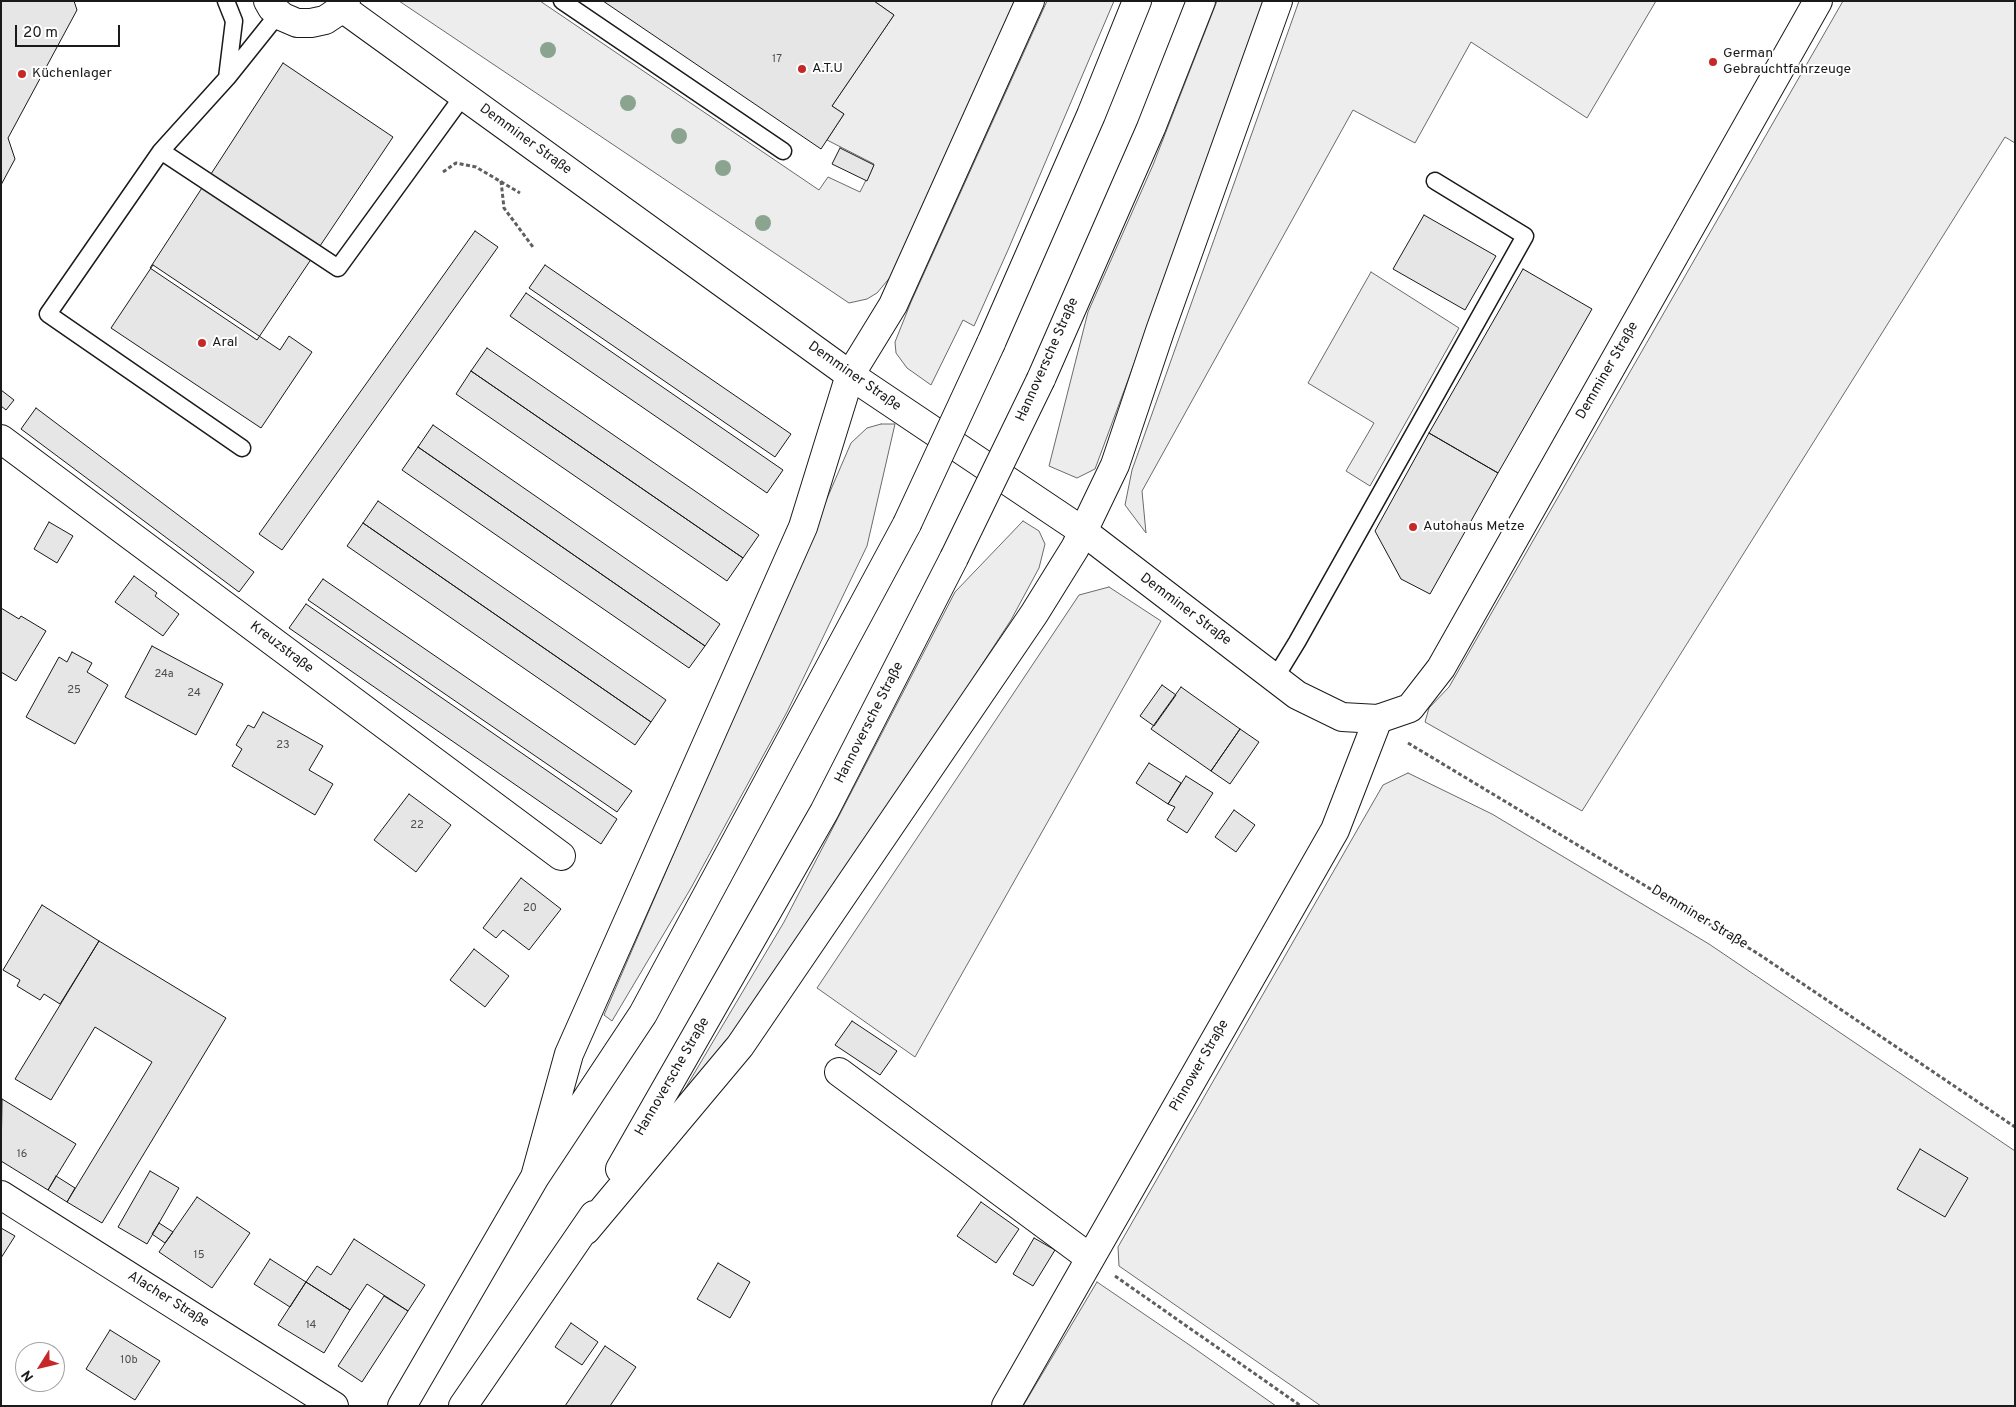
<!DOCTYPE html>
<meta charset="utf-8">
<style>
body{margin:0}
#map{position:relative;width:2016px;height:1407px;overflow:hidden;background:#fff;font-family:Overpass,sans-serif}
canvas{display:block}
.frame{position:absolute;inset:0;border:2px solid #1a1a1a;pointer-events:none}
.north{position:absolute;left:15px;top:1342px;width:50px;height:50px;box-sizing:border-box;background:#fff;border:1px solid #a3a3a3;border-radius:50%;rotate:234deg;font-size:14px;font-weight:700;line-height:20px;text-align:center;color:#1a1a1a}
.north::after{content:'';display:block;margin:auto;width:18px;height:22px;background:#c62828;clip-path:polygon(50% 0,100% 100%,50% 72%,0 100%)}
.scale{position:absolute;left:15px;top:25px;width:105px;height:22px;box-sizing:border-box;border:2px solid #1a1a1a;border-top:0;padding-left:6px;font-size:15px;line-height:18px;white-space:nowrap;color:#1a1a1a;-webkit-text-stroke:4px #fff;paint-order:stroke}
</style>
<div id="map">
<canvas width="2016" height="1407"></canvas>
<div class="frame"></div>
<div class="north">N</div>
<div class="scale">20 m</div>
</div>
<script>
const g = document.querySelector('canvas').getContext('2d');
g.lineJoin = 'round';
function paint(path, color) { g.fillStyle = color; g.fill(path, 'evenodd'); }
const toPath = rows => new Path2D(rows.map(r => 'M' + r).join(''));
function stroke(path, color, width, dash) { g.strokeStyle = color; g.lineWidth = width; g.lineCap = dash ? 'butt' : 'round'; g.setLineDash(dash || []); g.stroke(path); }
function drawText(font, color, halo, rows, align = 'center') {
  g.font = font + ' Overpass,sans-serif'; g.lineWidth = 4; g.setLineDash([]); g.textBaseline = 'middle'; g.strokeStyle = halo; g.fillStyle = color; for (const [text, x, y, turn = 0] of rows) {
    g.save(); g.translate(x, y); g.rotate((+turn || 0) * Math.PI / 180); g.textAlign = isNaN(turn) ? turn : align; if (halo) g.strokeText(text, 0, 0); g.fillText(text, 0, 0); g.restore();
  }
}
const built = toPath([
 [399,1,540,1,819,190,828,177,860,192,874,164,827,140,844,114,832,106,894,15,874,1,1015,1,892,275,877,293,867,299,849,303,399,1],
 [1047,1,1114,1,1008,250,974,326,963,320,931,385,907,368,896,353,895,342,911,302,1047,1],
 [1217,1,1265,1,1246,62,1095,469,1077,478,1049,466,1088,312,1153,165,1217,1],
 [1299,1,1656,1,1587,118,1471,42,1415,143,1353,110,1142,491,1146,533,1125,505,1132,470,1299,1],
 [1843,1,2015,1,2015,143,2005,137,1582,811,1425,722,1429,708,1449,687,1843,1],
 [1371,272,1459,328,1370,486,1346,471,1374,423,1308,383,1371,272],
 [881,424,895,424,867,546,787,712,691,888,612,1021,604,1015,851,443,867,428,881,424],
 [1023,521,1039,531,1045,544,1039,568,1011,620,920,759,682,1110,676,1104,784,922,955,592,1023,521],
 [1109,587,1161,621,915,1057,817,988,1079,595,1109,587],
 [1408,773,1492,814,1709,944,2015,1151,2015,1406,1321,1406,1119,1266,1118,1247,1383,785,1408,773],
 [1097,1282,1191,1346,1276,1406,1023,1406,1097,1282]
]);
const building = toPath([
 [1,1,74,1,77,10,8,138,15,159,1,185,1,1],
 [603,1,874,1,894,15,832,106,844,114,821,149,603,1],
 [283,63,393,137,257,340,150,268,283,63],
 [840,148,874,165,867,181,832,164,840,148],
 [1424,215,1496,256,1465,310,1393,269,1424,215],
 [475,231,498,247,282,550,259,534,475,231],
 [153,265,280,350,289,336,312,352,261,428,111,328,153,265],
 [545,265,791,434,775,457,529,288,545,265],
 [1523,269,1592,309,1498,473,1429,433,1523,269],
 [526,293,783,470,767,493,510,316,526,293],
 [487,348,759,535,743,558,471,371,487,348],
 [471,371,743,558,727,581,456,394,471,371],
 [1,390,14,400,6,410,1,406,1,390],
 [36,408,254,572,239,592,21,429,36,408],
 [433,425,720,624,705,646,418,447,433,425],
 [1429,433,1498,473,1430,594,1401,579,1375,531,1429,433],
 [418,447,705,646,689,668,402,470,418,447],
 [378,501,666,700,651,722,363,523,378,501],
 [49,522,73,536,57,563,34,549,49,522],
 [363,523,651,722,635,745,347,546,363,523],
 [134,576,157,593,155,596,179,614,163,636,115,602,134,576],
 [323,579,632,791,617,812,308,600,323,579],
 [306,604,617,819,601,844,289,628,306,604],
 [1,608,19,619,21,616,46,631,16,681,1,672,1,608],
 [152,646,223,684,196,735,125,697,152,646],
 [72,652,92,663,87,672,108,685,75,744,26,717,59,657,67,662,72,652],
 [1162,685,1176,695,1154,726,1140,716,1162,685],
 [1181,687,1240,729,1211,771,1151,729,1181,687],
 [263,712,323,746,309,770,333,784,315,815,232,766,242,749,236,745,248,725,254,728,263,712],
 [1240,729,1259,742,1230,784,1211,771,1240,729],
 [1149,763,1181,783,1168,804,1136,783,1149,763],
 [1186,776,1213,793,1187,833,1167,820,1175,807,1168,804,1186,776],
 [409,794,451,825,416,872,374,840,409,794],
 [1234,810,1255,825,1236,852,1215,837,1234,810],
 [521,878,561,909,529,950,503,930,496,938,483,928,521,878],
 [42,905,99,941,60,1004,44,994,40,1000,17,986,20,980,3,970,42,905],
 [99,941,226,1018,102,1223,67,1202,152,1062,95,1027,51,1100,15,1079,99,941],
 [474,949,509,976,485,1007,450,980,474,949],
 [852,1021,897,1051,880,1075,835,1045,852,1021],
 [2,1099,76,1144,48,1190,1,1161,2,1099],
 [1920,1149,1968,1178,1945,1217,1897,1189,1920,1149],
 [150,1171,179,1188,147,1244,118,1227,150,1171],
 [56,1176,75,1188,67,1202,48,1190,56,1176],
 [197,1197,250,1233,212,1288,159,1252,197,1197],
 [981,1202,1019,1229,996,1263,957,1236,981,1202],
 [159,1223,173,1232,165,1243,152,1234,159,1223],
 [1,1228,15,1236,1,1258,1,1228],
 [1034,1238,1055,1250,1033,1286,1013,1274,1034,1238],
 [354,1239,425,1285,408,1311,367,1284,350,1310,306,1282,317,1266,331,1275,354,1239],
 [270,1259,306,1282,290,1307,254,1284,270,1259],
 [718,1263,750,1282,730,1318,697,1299,718,1263],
 [306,1282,350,1310,324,1353,278,1325,306,1282],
 [384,1296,408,1311,362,1382,338,1366,384,1296],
 [571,1323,598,1342,582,1365,555,1347,571,1323],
 [110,1330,160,1361,135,1400,86,1369,110,1330],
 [605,1346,636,1367,610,1406,565,1406,605,1346]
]);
const path = toPath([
 [443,172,456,163,476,167,520,193],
 [501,181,504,208,533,247],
 [1408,743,1757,953,2015,1127],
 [1115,1276,1301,1406]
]);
const service = toPath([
 [226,1,234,21,227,78],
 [562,1,783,151],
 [161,151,338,268,463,96],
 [242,448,48,314,161,151,227,78,279,13],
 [1275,678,1297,642,1525,236,1435,181]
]);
const minor = toPath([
 [1,439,561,856],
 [1084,532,1297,695,1342,717,1378,719,1410,708,1441,668,1818,1],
 [839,1072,1090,1258],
 [1,1195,334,1406],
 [1006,1406,1335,830,1378,719]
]);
const secondary = toPath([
 [268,1,272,8,283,17,297,23,311,23,325,20,337,12,346,1],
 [341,7,850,375,1084,532]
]);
const trunk = toPath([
 [991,343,1091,115,1137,1],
 [1041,379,1151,128,1201,1],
 [620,1169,824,812,954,558],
 [535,1177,569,1054,803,527,850,375,893,305,1030,1],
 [586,1230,740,1046,1034,614,1075,548,1115,465,1160,331,1278,1],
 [402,1406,535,1177,643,1014,907,524],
 [463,1406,594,1215]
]);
const trunkBridge = toPath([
 [907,524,991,343],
 [954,558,1041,379]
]);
const trees = [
 [548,50],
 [628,103],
 [679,136],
 [723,168],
 [763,223]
];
const markers = [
 [1713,62,5,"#c62828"],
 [802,69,5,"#c62828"],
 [22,74,5,"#c62828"],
 [202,343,5,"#c62828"],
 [1413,527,5,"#c62828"]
];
const numberNames = [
 ["17",777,60],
 ["24a",164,675],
 ["25",74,691],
 ["24",194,694],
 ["23",283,746],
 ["22",417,826],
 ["20",530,909],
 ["16",22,1155],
 ["15",199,1256],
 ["14",311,1326],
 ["10b",129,1361]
];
const poiNames = [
 ["German",1723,54],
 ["Gebrauchtfahrzeuge",1723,70],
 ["A.T.U",812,69],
 ["Küchenlager",32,74],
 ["Aral",212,343],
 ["Autohaus Metze",1423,527]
];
const streetNames = [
 ["Demminer Straße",525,140,36],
 ["Hannoversche Straße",1048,360,-66],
 ["Demminer Straße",1608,371,-60],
 ["Demminer Straße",854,377,35],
 ["Demminer Straße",1185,610,37],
 ["Kreuzstraße",281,648,37],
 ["Hannoversche Straße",870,723,-63],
 ["Demminer Straße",1699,918,31],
 ["Pinnower Straße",1200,1066,-60],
 ["Hannoversche Straße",673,1077,-60],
 ["Alacher Straße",168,1300,32]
];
paint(built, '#ededed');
stroke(built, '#6a6a6a', 1);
paint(building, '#e6e6e6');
stroke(building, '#1a1a1a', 1);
stroke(service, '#1a1a1a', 19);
stroke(minor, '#1a1a1a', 30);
stroke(secondary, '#1a1a1a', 30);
stroke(trunk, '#1a1a1a', 30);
stroke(path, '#5f5f5f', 3, [4, 2.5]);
stroke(service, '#fff', 16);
stroke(minor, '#fff', 28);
stroke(secondary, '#fff', 28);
stroke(trunk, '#fff', 28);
stroke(trunkBridge, '#1a1a1a', 30, []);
stroke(trunkBridge, '#fff', 28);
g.fillStyle = '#8aa48f';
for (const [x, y] of trees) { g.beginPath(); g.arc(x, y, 8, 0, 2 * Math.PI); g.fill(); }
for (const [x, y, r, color] of markers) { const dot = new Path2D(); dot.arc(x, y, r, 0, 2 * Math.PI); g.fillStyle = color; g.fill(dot); stroke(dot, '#fff', 2); }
drawText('11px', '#4d4d4d', null, numberNames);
drawText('14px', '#1a1a1a', '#fff', poiNames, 'left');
drawText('14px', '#1a1a1a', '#fff', streetNames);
</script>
